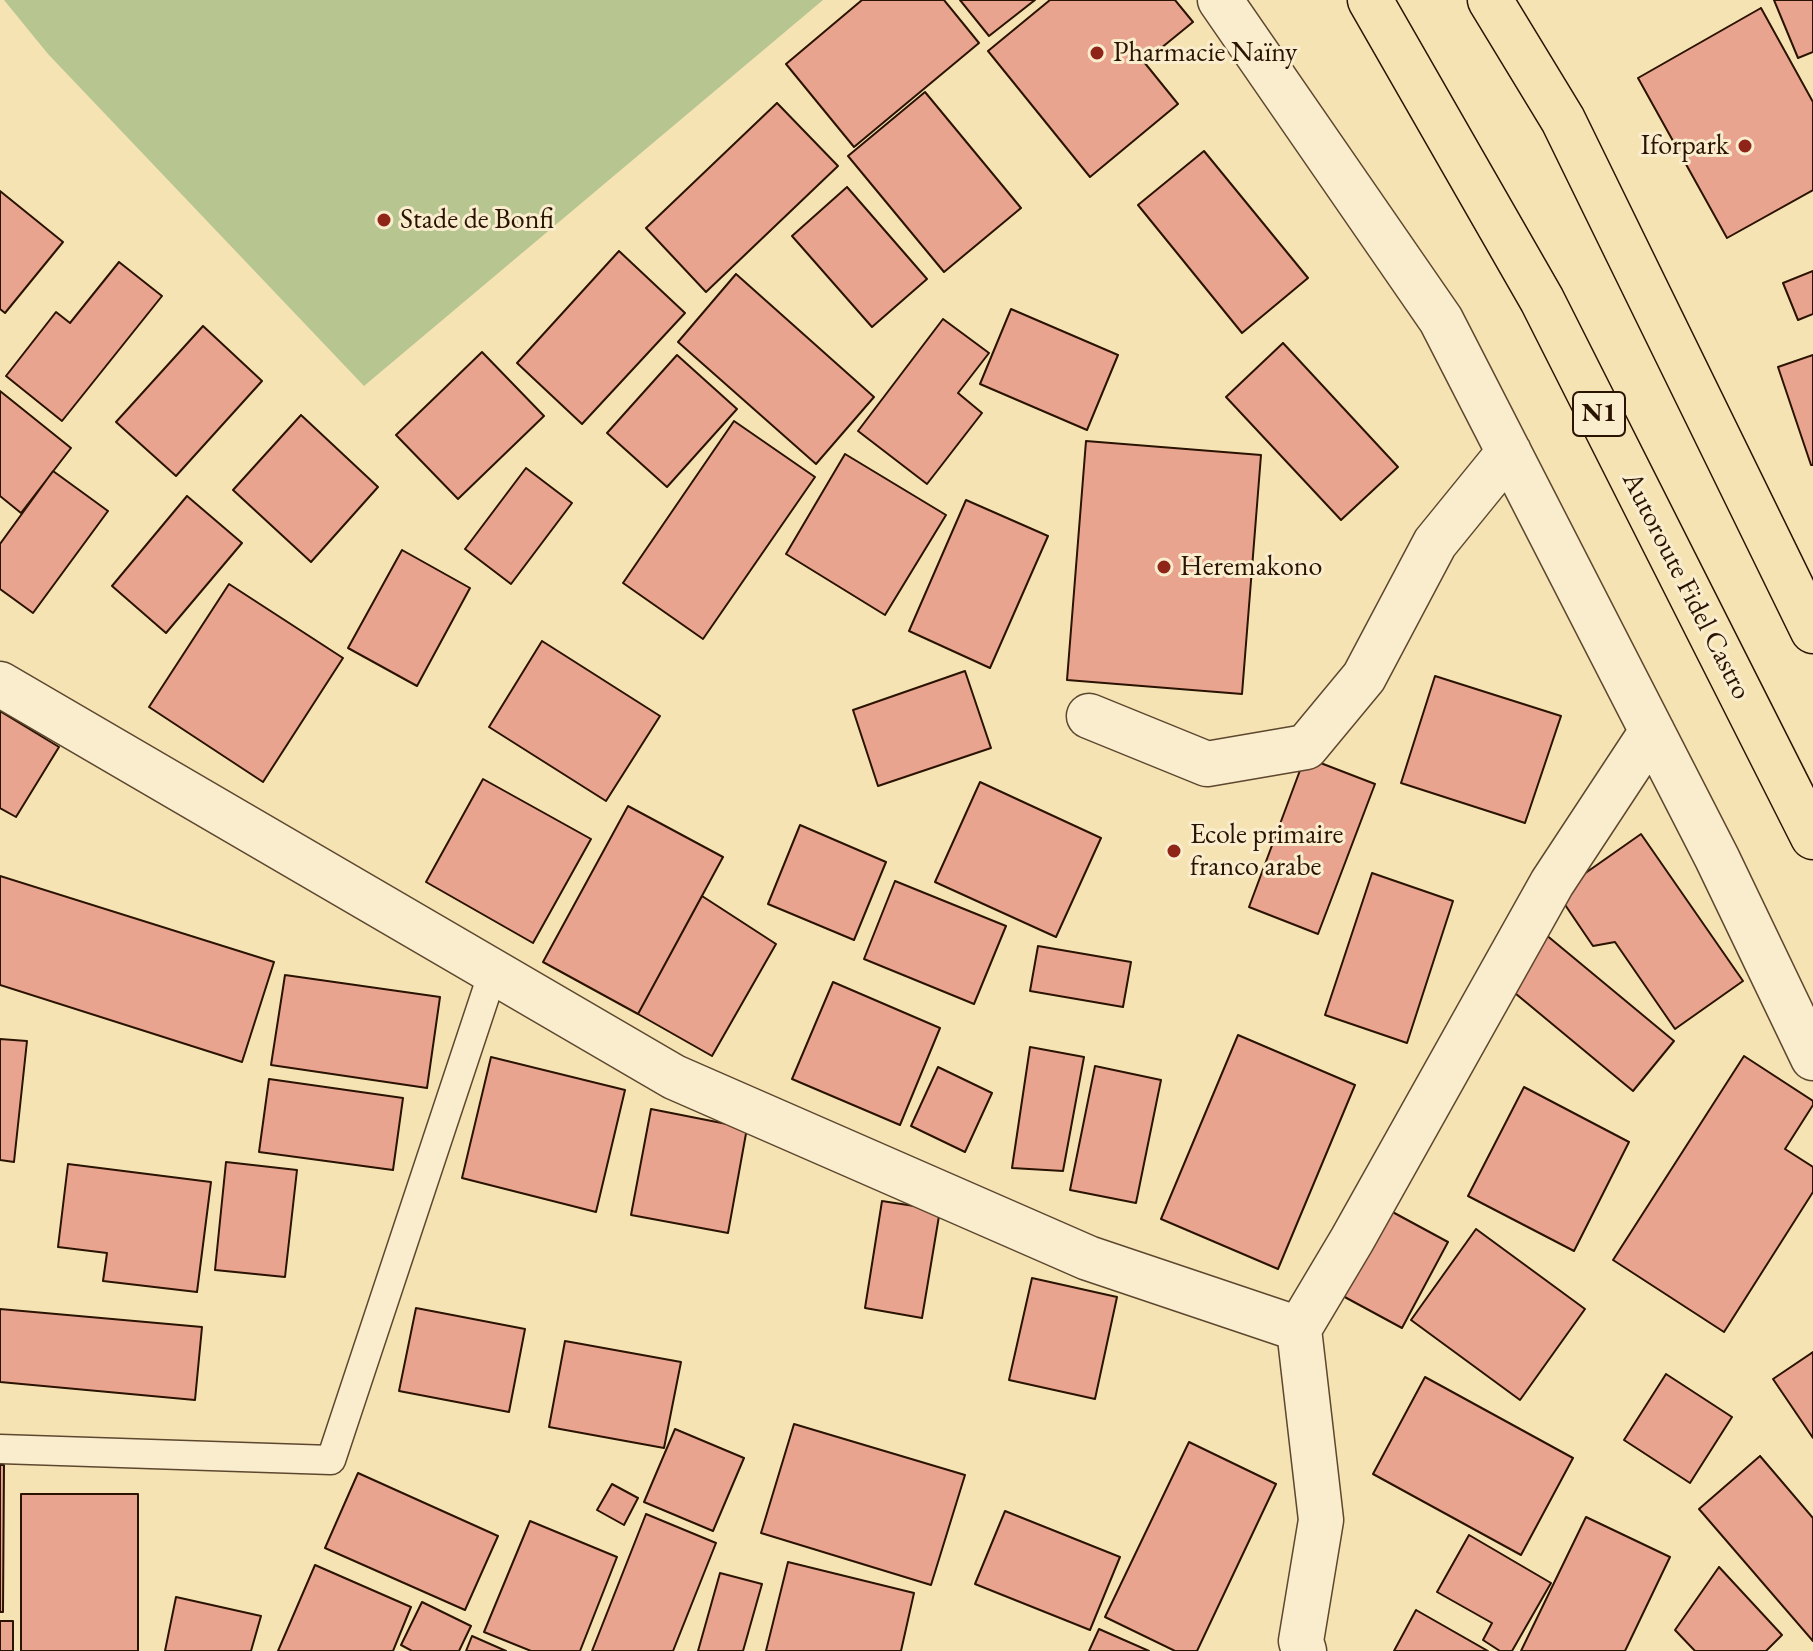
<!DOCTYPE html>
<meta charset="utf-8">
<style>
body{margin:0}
canvas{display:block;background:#f6e3b4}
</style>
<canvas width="1813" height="1651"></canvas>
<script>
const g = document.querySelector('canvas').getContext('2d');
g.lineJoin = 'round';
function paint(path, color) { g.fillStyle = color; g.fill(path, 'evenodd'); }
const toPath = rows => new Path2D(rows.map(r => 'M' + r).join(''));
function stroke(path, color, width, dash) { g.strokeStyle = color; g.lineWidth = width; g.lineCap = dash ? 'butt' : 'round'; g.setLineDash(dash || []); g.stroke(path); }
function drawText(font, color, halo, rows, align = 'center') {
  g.font = font + ' "EB Garamond",serif'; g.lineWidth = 6; g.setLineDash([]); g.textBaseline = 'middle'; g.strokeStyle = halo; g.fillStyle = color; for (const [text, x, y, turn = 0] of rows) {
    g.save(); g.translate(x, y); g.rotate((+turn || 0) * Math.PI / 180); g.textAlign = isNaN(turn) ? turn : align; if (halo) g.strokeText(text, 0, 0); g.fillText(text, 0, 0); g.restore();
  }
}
const green = toPath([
 [4,0,823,0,364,386,48,54]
]);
const building = toPath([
 [862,0,944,0,979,43,854,147,786,64,862,0],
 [960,0,1035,0,989,36,960,0],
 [1050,0,1175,0,1193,22,1144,62,1178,104,1090,177,988,51,1050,0],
 [1774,0,1813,0,1813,52,1798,58,1774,0],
 [1761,8,1813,102,1813,190,1727,238,1638,78,1761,8],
 [925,92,1021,208,944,272,848,156,925,92],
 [777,103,838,166,706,292,646,228,777,103],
 [1204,151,1308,278,1242,333,1138,205,1204,151],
 [847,187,927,279,872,327,792,236,847,187],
 [0,191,63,242,5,313,0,309,0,191],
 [619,251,685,313,582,424,517,363,619,251],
 [119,262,162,296,62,421,6,376,56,312,70,323,119,262],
 [1813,271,1813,314,1798,320,1783,283,1813,271],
 [736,274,874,397,816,464,678,342,736,274],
 [1011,309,1118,355,1087,430,980,384,1011,309],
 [943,319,989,353,958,393,982,413,927,484,858,431,943,319],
 [203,326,262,381,176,476,116,422,203,326],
 [1283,343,1398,467,1341,520,1226,397,1283,343],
 [482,352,544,416,458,499,396,435,482,352],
 [677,355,737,409,667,487,607,433,677,355],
 [1813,355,1813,465,1811,465,1778,367,1813,355],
 [0,391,71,448,21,513,0,496,0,391],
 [301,415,378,487,311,562,233,490,301,415],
 [734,421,815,477,703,639,623,583,734,421],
 [1086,441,1261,455,1242,694,1067,680,1086,441],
 [845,454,946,515,885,615,786,554,845,454],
 [526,468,572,503,511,584,465,549,526,468],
 [53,471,108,511,33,613,0,589,0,544,53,471],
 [187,496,242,543,166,633,112,586,187,496],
 [966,500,1048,536,990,668,909,631,966,500],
 [402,550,470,588,417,686,348,648,402,550],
 [229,584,343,658,263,782,149,707,229,584],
 [542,641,660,716,606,801,489,727,542,641],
 [965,671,991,748,878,786,853,710,965,671],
 [1435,676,1561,716,1525,823,1401,783,1435,676],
 [0,711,59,747,16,817,0,808,0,711],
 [1305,757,1375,784,1318,934,1249,907,1305,757],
 [483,779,591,839,533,943,426,882,483,779],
 [980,782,1101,838,1056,937,935,882,980,782],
 [628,806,723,857,638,1014,543,962,628,806],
 [800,825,886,862,854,940,768,904,800,825],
 [1641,834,1743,981,1675,1029,1615,942,1593,946,1557,893,1641,834],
 [1372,873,1453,901,1407,1043,1325,1015,1372,873],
 [0,876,274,962,242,1062,0,985,0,876],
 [895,881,1006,926,974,1004,864,959,895,881],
 [702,896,776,944,712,1056,638,1014,702,896],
 [1539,929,1674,1041,1633,1091,1498,979,1539,929],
 [1038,946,1131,962,1123,1007,1030,991,1038,946],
 [285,975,440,997,427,1088,271,1065,285,975],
 [833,982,940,1028,900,1125,792,1079,833,982],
 [1238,1035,1355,1085,1278,1269,1161,1219,1238,1035],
 [0,1039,27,1041,14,1162,0,1160,0,1039],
 [1030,1047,1084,1057,1063,1171,1012,1168,1030,1047],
 [1744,1056,1813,1101,1813,1105,1785,1149,1813,1167,1813,1192,1724,1332,1613,1260,1744,1056],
 [491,1057,625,1090,596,1212,462,1178,491,1057],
 [1095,1066,1161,1080,1136,1203,1070,1190,1095,1066],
 [938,1067,992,1093,965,1152,911,1126,938,1067],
 [269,1079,403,1098,393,1170,259,1152,269,1079],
 [1524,1087,1629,1142,1574,1251,1468,1196,1524,1087],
 [651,1109,747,1128,728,1233,631,1215,651,1109],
 [226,1162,297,1170,285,1277,215,1270,226,1162],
 [68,1164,211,1182,197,1292,103,1281,107,1253,58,1247,68,1164],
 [882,1201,940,1210,922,1318,865,1308,882,1201],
 [1387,1209,1448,1242,1402,1328,1341,1295,1387,1209],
 [1476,1229,1585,1309,1520,1400,1411,1320,1476,1229],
 [1032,1278,1117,1297,1095,1399,1009,1380,1032,1278],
 [416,1308,525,1329,509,1412,399,1391,416,1308],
 [0,1309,202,1327,195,1400,0,1382,0,1309],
 [565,1341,681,1362,664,1448,549,1427,565,1341],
 [1813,1352,1813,1438,1773,1379,1813,1352],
 [1666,1374,1732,1417,1690,1483,1624,1440,1666,1374],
 [1425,1377,1573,1458,1521,1555,1373,1474,1425,1377],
 [794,1424,965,1475,931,1585,761,1533,794,1424],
 [675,1429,744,1458,713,1531,644,1502,675,1429],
 [1189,1442,1276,1484,1197,1651,1175,1651,1105,1617,1189,1442],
 [1760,1456,1813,1518,1813,1641,1699,1509,1760,1456],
 [0,1465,4,1465,3,1612,0,1612,0,1465],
 [358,1473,498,1536,465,1610,325,1548,358,1473],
 [612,1484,638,1498,624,1525,597,1510,612,1484],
 [21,1494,138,1494,138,1651,21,1651,21,1494],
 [1005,1511,1120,1557,1090,1630,975,1584,1005,1511],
 [646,1514,716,1543,673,1651,592,1651,646,1514],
 [1586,1517,1670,1557,1625,1651,1521,1651,1586,1517],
 [530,1521,617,1557,580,1651,531,1651,484,1632,530,1521],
 [1469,1535,1551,1583,1512,1651,1500,1651,1483,1640,1492,1623,1437,1592,1469,1535],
 [788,1562,914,1593,901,1651,766,1651,788,1562],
 [315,1565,411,1607,393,1651,278,1651,315,1565],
 [1719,1567,1782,1635,1766,1651,1695,1651,1675,1630,1719,1567],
 [720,1573,762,1584,743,1651,698,1651,720,1573],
 [176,1597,261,1616,251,1651,165,1651,176,1597],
 [422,1602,471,1626,459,1651,412,1651,401,1645,422,1602],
 [1416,1610,1488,1651,1394,1651,1416,1610],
 [0,1621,13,1621,13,1651,0,1651,0,1621],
 [1099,1629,1149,1651,1089,1651,1099,1629],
 [472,1636,506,1651,466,1651,472,1636]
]);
const service = toPath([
 [0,1449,331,1460,493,972]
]);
const minor = toPath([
 [1220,0,1441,320,1717,858,1813,1058],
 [0,684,674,1077,1088,1258,1299,1329],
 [1089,716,1207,764,1306,747,1364,677,1435,543,1509,452],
 [1304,1651,1301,1641,1321,1520,1299,1329,1352,1240,1552,883,1652,731]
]);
const trunk = toPath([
 [1370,0,1542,300,1813,837],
 [1490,0,1563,120,1813,631]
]);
const markers = [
 [1097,53,8,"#8f2418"],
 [1745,146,8,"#8f2418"],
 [384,220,8,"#8f2418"],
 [1164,567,8,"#8f2418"],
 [1174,851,8,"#8f2418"]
];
const shields = [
 [1599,414,52]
];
const shieldNames = [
 ["N1",1599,414]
];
const poiNames = [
 ["Pharmacie Naïny",1113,53],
 ["Iforpark",1729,146,"right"],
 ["Stade de Bonfi",400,220],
 ["Heremakono",1180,567],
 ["Ecole primaire",1190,835],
 ["franco arabe",1190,867]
];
const streetNames = [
 ["Autoroute Fidel Castro",1686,586,63]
];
paint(green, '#b7c591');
paint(building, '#e9a490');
stroke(building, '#2a1301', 2);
stroke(service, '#5d472e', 31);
stroke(minor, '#5d472e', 47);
stroke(trunk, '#2a1301', 47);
stroke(service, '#f9edce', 28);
stroke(minor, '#f9edce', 44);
stroke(trunk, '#f6e3b4', 44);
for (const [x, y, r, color] of markers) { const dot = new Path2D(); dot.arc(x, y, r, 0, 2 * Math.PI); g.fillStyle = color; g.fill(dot); stroke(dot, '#f9edce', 3); }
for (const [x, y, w] of shields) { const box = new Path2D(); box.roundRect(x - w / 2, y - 22, w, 44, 6); g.fillStyle = '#f9edce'; g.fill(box); stroke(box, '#2a1301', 2); }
drawText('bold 26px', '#2a1301', null, shieldNames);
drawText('28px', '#2a1301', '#f9edce', poiNames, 'left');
drawText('28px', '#2a1301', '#f9edce', streetNames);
</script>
